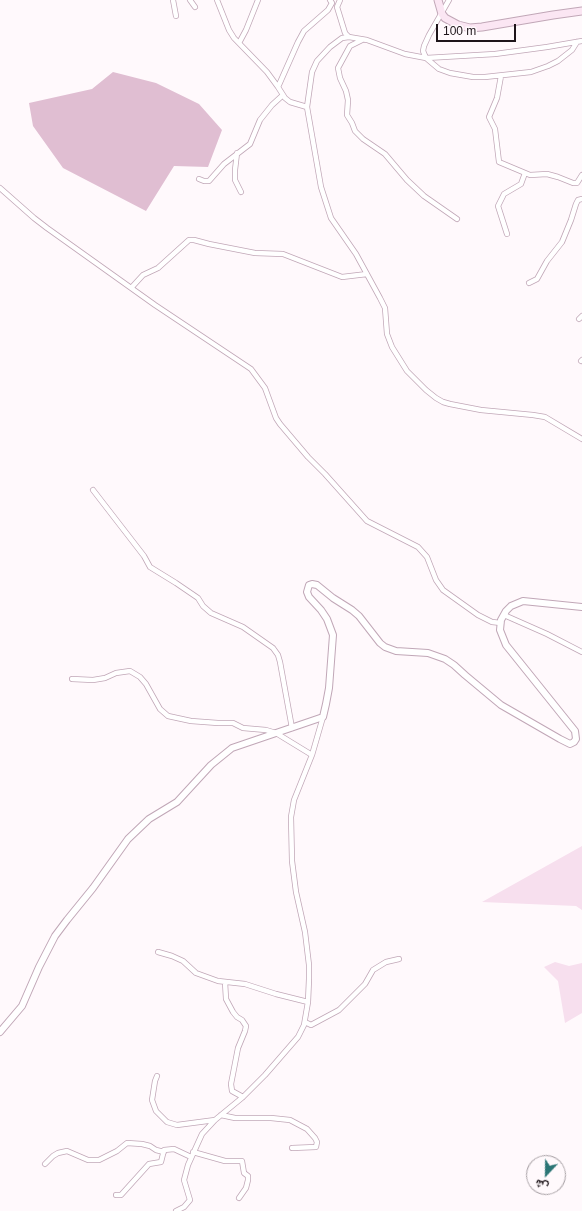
<!DOCTYPE html>
<meta charset="utf-8">
<style>
body{margin:0}
#map{position:relative;width:582px;height:1211px;overflow:hidden;background:#fff9fc;font-family:Arial,Vazirmatn,sans-serif}
canvas{display:block}
.north{position:absolute;left:526px;top:1155px;width:40px;height:40px;box-sizing:border-box;background:#fff9fc;border:1px solid #a59ea2;border-radius:50%;rotate:202deg;font-size:11px;font-weight:700;line-height:16px;text-align:center;color:#1e151a}
.north::after{content:'';display:block;margin:auto;width:14px;height:18px;background:#2c7676;clip-path:polygon(50% 0,100% 100%,50% 72%,0 100%)}
.scale{position:absolute;left:436px;top:24px;width:80px;height:18px;box-sizing:border-box;border:2px solid #1e151a;border-top:0;padding-left:5px;font-size:12px;line-height:14px;white-space:nowrap;color:#1e151a;-webkit-text-stroke:3px #fff9fc;paint-order:stroke}
</style>
<div id="map">
<canvas width="582" height="1211"></canvas>
<div class="north">ش</div>
<div class="scale">100 m</div>
</div>
<script>
const g = document.querySelector('canvas').getContext('2d');
g.lineJoin = 'round';
function paint(path, color) { g.fillStyle = color; g.fill(path, 'evenodd'); }
const toPath = rows => new Path2D(rows.map(r => 'M' + r).join(''));
function stroke(path, color, width, dash) { g.strokeStyle = color; g.lineWidth = width; g.lineCap = dash ? 'butt' : 'round'; g.setLineDash(dash || []); g.stroke(path); }
const green = toPath([
 [582,846,582,910,576,906,482,902],
 [555,962,569,966,582,963,582,1013,565,1023,558,981,544,967]
]);
const forest = toPath([
 [113,72,156,83,199,104,222,130,208,167,174,166,146,211,63,168,33,126,29,103,92,89]
]);
const minor = toPath([
 [173,0,176,16],
 [190,0,195,7],
 [217,0,229,30,234,38,267,72,278,87],
 [340,0,337,7,345,33,349,37],
 [449,0,429,35,424,46,423,51,426,58,439,69,450,73,473,77,485,77,531,72,548,66,558,61,572,50,577,42],
 [362,40,350,46,338,68,340,78,346,91,348,100,347,115,352,123,355,131,363,139,385,154,407,180,424,196,457,219],
 [582,41,547,47,495,54,426,58,405,54,367,40,349,37,342,38,330,47,317,61,312,72,307,107,321,187,331,218,356,254,380,298,385,308,387,334,392,347,407,371,426,390,436,398,443,402,450,404,481,410,533,415,545,417,582,439],
 [239,43,246,30,258,0],
 [501,76,497,98,489,117,495,129,499,162,530,175,547,174,558,177,573,183,577,183,582,175],
 [307,107,290,102,285,98,278,87,298,42,304,31,328,10,332,3,330,0],
 [237,153,235,170,235,180,241,192],
 [199,179,204,181,209,181,224,164,250,144,260,120,272,105,283,95],
 [0,188,34,218,47,228,155,305,251,369,265,388,276,418,280,424,308,457,325,474,367,521,418,547,427,557,436,580,443,590,478,615,492,622,501,623],
 [507,234,498,206,504,194,521,184,525,173],
 [529,283,537,279,547,261,562,242,571,220,576,204,578,200,582,199],
 [132,287,143,275,158,268,189,240,194,240,209,244,255,253,283,254,342,277,367,274],
 [579,319,582,316],
 [581,361,582,360],
 [93,490,144,556,150,567,176,583,198,598,203,606,211,613,243,627,273,648,278,655,280,662,292,728],
 [504,615,547,634,582,652],
 [72,679,93,680,105,678,116,673,130,671,140,677,146,684,160,709,168,716,191,721,218,723,233,723,243,728,266,730,276,733,312,755],
 [158,952,172,956,183,961,196,973,218,981,245,984,276,994,308,1002],
 [225,982,226,999,233,1012,237,1017,242,1020,246,1026,245,1031,238,1048,231,1084,232,1091,243,1097],
 [305,1022,311,1025,339,1010,365,984,373,970,386,962,399,959],
 [157,1076,155,1081,152,1100,156,1111,167,1122,177,1125,215,1120],
 [221,1115,235,1118,271,1118,290,1120,307,1129,315,1138,317,1142,316,1147,292,1148],
 [193,1152,225,1161,242,1161,244,1173,248,1176,248,1180,246,1188,239,1198],
 [45,1164,53,1156,58,1153,67,1151,88,1160,99,1160,117,1151,127,1143,142,1144,150,1146,156,1150,164,1152],
 [116,1195,121,1195,149,1164,161,1162,164,1150,174,1149,191,1157],
 [176,1211,184,1207,190,1200,184,1180,188,1165,202,1134,215,1120,243,1097,265,1075,298,1037,304,1025,308,1002,309,979,309,965,305,932,296,892,292,861,291,817,294,800,312,755,323,717]
]);
const tertiary = toPath([
 [0,1032,22,1006,39,967,55,936,67,920,93,888,128,839,149,819,177,802,211,765,232,748,323,717,326,704,329,688,333,635,327,619,321,610,309,597,307,592,309,585,312,584,317,585,333,598,352,610,359,616,380,643,385,647,396,651,428,653,445,659,454,665,465,675,501,705,560,739,570,744,574,742,576,739,575,731,506,645,500,630,501,620,506,611,511,606,523,601,582,607]
]);
const secondary = toPath([
 [438,0,442,14,445,18,458,25,470,28,482,27,553,15,582,11]
]);
paint(green, '#f7dfee');
paint(forest, '#e0bed2');
stroke(minor, '#c1a7b7', 6);
stroke(tertiary, '#c1a7b7', 8);
stroke(secondary, '#c1a7b7', 9);
stroke(minor, '#fff', 4.5);
stroke(tertiary, '#fff', 6);
stroke(secondary, '#fbe6f3', 7);
</script>
